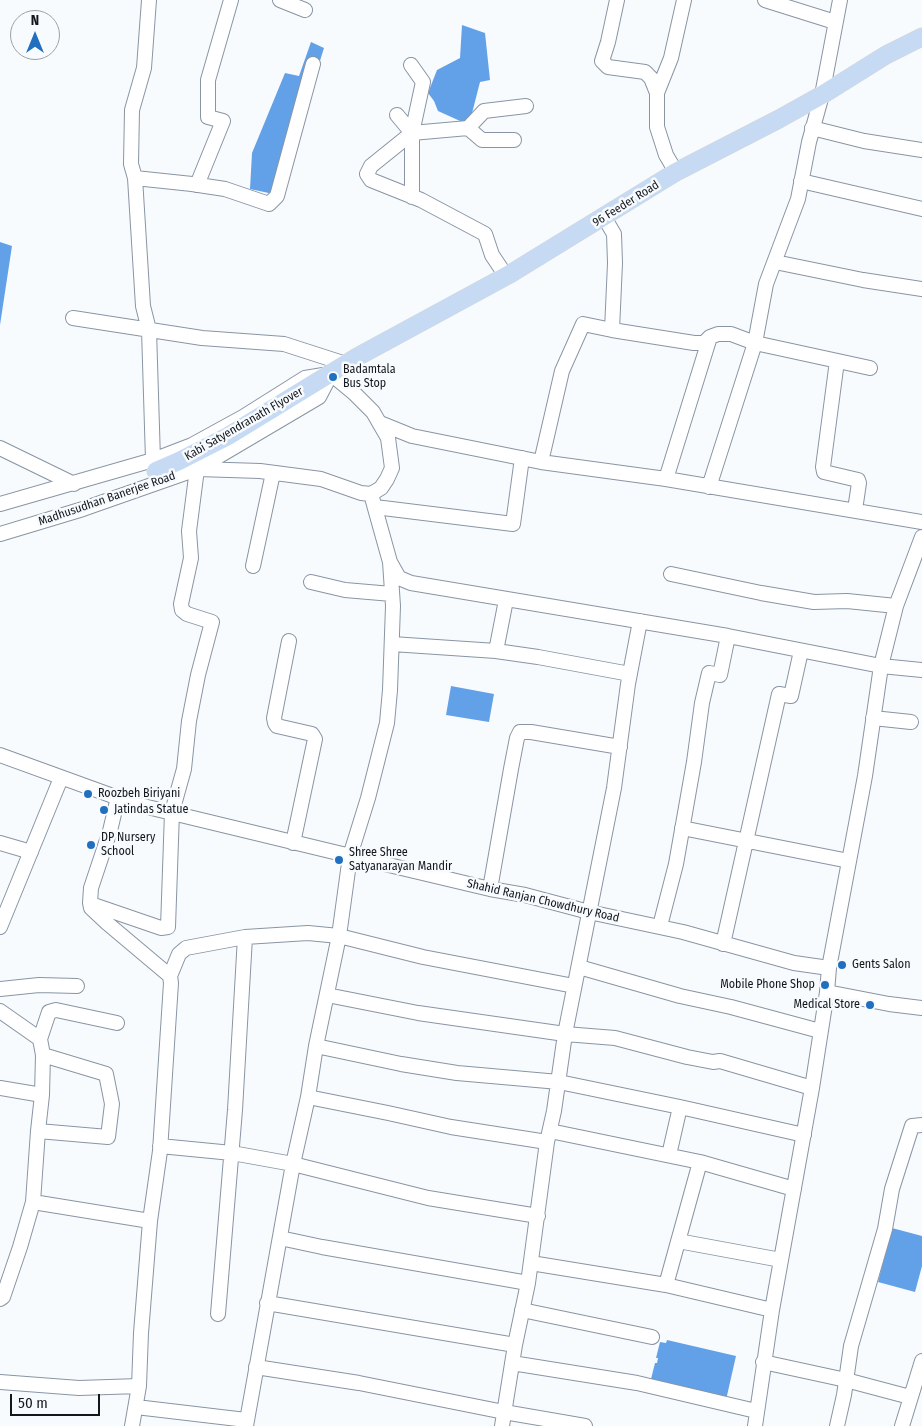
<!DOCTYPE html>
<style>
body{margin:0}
#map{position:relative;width:922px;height:1426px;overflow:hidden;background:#f8fbfe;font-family:"Fira Sans Condensed",sans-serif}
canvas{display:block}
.north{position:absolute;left:10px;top:10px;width:50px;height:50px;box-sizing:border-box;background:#f8fbfe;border:1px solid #9ca0a4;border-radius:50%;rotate:0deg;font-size:14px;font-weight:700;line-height:20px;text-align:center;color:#13171d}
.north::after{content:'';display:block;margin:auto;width:18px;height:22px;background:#2170bf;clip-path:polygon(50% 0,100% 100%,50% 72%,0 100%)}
.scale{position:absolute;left:10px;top:1394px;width:90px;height:22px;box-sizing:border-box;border:2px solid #13171d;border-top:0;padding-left:6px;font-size:15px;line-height:18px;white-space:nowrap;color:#13171d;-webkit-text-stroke:4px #f8fbfe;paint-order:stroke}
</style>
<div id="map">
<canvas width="922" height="1426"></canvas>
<div class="north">N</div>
<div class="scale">50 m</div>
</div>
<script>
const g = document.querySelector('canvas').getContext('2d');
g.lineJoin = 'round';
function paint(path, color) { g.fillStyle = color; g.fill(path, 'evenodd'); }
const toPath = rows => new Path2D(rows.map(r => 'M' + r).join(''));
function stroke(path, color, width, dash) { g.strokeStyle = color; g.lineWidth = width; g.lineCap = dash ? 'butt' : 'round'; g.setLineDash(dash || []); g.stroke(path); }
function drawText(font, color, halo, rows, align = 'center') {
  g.font = font + ' "Fira Sans Condensed",sans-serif'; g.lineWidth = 5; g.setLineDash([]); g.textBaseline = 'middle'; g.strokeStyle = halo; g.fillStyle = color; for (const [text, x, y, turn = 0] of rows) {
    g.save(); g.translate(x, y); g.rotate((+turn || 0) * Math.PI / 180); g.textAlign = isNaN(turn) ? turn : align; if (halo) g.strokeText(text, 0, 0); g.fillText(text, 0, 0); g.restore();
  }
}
const water = toPath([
 [462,25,485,33,490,80,480,82,469,125,438,111,434,101,428,93,437,70,460,58],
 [311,42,324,48,278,195,250,189,252,153,285,73,299,76],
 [0,242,12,246,0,325],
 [451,686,494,694,489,722,446,715],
 [892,1228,922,1236,922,1266,915,1292,878,1282],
 [667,1340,736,1356,726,1400,650,1383,655,1363,657,1363,658,1358,656,1358,660,1342,666,1343]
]);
const minor = toPath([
 [149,0,144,68,132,110,131,164,135,178,143,306,149,330,153,460],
 [280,0,305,10],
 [617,0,608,42,602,61,608,67,645,72,651,78,657,93],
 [765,0,835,22],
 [411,65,423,82,412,133],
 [397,115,412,133,412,197],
 [468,128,482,140,514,140],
 [812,128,864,141,922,150],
 [676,172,666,155,657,127,657,93,671,58,684,0],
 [135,178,192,184,225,189,269,204,277,196,313,64],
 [801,181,922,209],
 [197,185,223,121,208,117,208,80,231,0],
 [775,262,863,280,922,289],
 [506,276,492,255,485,234,421,200,371,180,367,174,371,166,412,133,468,128,484,111,526,106],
 [73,318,202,338,284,344,346,364],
 [612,330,694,343,704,343,710,337,718,334,731,334,755,343,766,284,798,199,809,142,822,95,840,0],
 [837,361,823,467,824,472,858,480,859,483,855,510],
 [331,374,354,393,373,412,388,438,392,468,387,479,381,488,371,494,390,562,399,578,411,583,728,636,881,666,922,670],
 [380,423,412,436,541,462,562,371,583,324,612,330,615,263,614,234,604,217],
 [0,448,74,484],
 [541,462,666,479,922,522],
 [198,469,260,471,321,479,361,493,371,494],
 [666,479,710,337],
 [709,487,755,343,870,368],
 [0,504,153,460,192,445,243,417,305,378,323,375],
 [375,507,513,524,522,458],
 [0,534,83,509,197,469,319,397,331,374],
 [253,566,273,473],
 [671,574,761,593,814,602,847,601,896,606],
 [311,582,345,590,392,594],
 [289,641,274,718,275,723,277,726,312,734,315,739,293,843],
 [392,644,496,651,538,657,630,674],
 [496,651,506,600],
 [873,718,911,722],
 [0,755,135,804,334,852,490,889,525,895,589,912,683,932,794,963,829,968,827,992,889,1004,922,1008],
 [118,797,110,831,91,888,90,903,91,908,107,923,170,976,171,983,160,1151,150,1221,141,1333,139,1386,132,1426],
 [682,828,849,861],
 [0,843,31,852],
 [490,889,511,769,517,738,520,732,531,732,620,747],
 [91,904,161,928,168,927,172,812,184,769,189,721,198,675,212,622,187,614,182,610,181,604,191,558,189,531,197,469],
 [660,926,676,864,694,762,702,703,709,673,720,675,728,636],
 [0,927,61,778],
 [723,944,779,694,791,696,801,651],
 [579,967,680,996,731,1007,820,1031],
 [829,968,865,776,881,666,896,606,922,537],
 [170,976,179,954,186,948,245,937,308,933,339,936,423,957,574,986],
 [0,989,39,985,77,986],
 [327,995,418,1013,565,1034,615,1038,687,1057,713,1062,720,1061,812,1088],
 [0,1011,40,1039,43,1055,42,1095,38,1131,33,1202,20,1247,3,1297,0,1299],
 [40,1039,49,1012,56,1010,117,1023],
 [316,1046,401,1064,457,1073,559,1082,680,1107,804,1135],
 [0,1088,42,1095],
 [308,1097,388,1113,451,1127,547,1142],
 [38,1131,108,1137,112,1104,106,1074,43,1055],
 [550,1131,700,1162,794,1189],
 [160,1146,232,1153,293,1164,428,1198,538,1216],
 [669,1155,680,1107],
 [33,1202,150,1221],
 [280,1238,322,1247,528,1283],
 [678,1241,781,1260],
 [531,1263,666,1285,772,1310],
 [666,1285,700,1162],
 [267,1303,515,1345],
 [522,1310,652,1337],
 [218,1314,235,1110,245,937],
 [763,1362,846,1380,910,1397],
 [512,1363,637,1383,756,1411],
 [256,1367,359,1383,504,1412,585,1426],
 [0,1382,79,1388,139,1386],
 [136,1407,246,1420],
 [246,1426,293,1164,308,1097,316,1046,339,936,350,856,368,798,387,723,390,690,393,606,390,562],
 [502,1426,515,1345,528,1283,547,1142,554,1111,565,1034,614,788,628,684,640,621],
 [755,1426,772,1310,812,1088,827,992],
 [837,1426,844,1395,851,1346,885,1229,892,1189,912,1126,922,1125],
 [902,1426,922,1361]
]);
const major = toPath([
 [156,471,179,461,228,436,357,357,510,274,676,172,779,119,822,95,886,55,922,37]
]);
const markers = [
 [333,377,5,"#2170bf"],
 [88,794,5,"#2170bf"],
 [104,810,5,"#2170bf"],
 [91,845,5,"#2170bf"],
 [339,860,5,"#2170bf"],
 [842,965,5,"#2170bf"],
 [825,985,5,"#2170bf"],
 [870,1005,5,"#2170bf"]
];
const streetNames = [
 ["96 Feeder Road",626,204,-32],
 ["Kabi Satyendranath Flyover",244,424,-30],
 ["Madhusudhan Banerjee Road",107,499,-19],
 ["Shahid Ranjan Chowdhury Road",543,901,13]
];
const poiNames = [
 ["Badamtala",343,370],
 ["Bus Stop",343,384],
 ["Roozbeh Biriyani",98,794],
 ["Jatindas Statue",114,810],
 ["DP Nursery",101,838],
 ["School",101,852],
 ["Shree Shree",349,853],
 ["Satyanarayan Mandir",349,867],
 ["Gents Salon",852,965],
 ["Mobile Phone Shop",815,985,"right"],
 ["Medical Store",860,1005,"right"]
];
paint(water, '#62a1e8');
stroke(minor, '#8995a4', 16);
stroke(major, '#d5d5d6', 19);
stroke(minor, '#fff', 14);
stroke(major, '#c6dbf3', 18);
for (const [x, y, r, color] of markers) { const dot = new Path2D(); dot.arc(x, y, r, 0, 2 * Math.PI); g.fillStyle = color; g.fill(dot); stroke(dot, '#f8fbfe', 2); }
drawText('12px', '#13171d', '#f8fbfe', streetNames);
drawText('12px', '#13171d', '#f8fbfe', poiNames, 'left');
</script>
